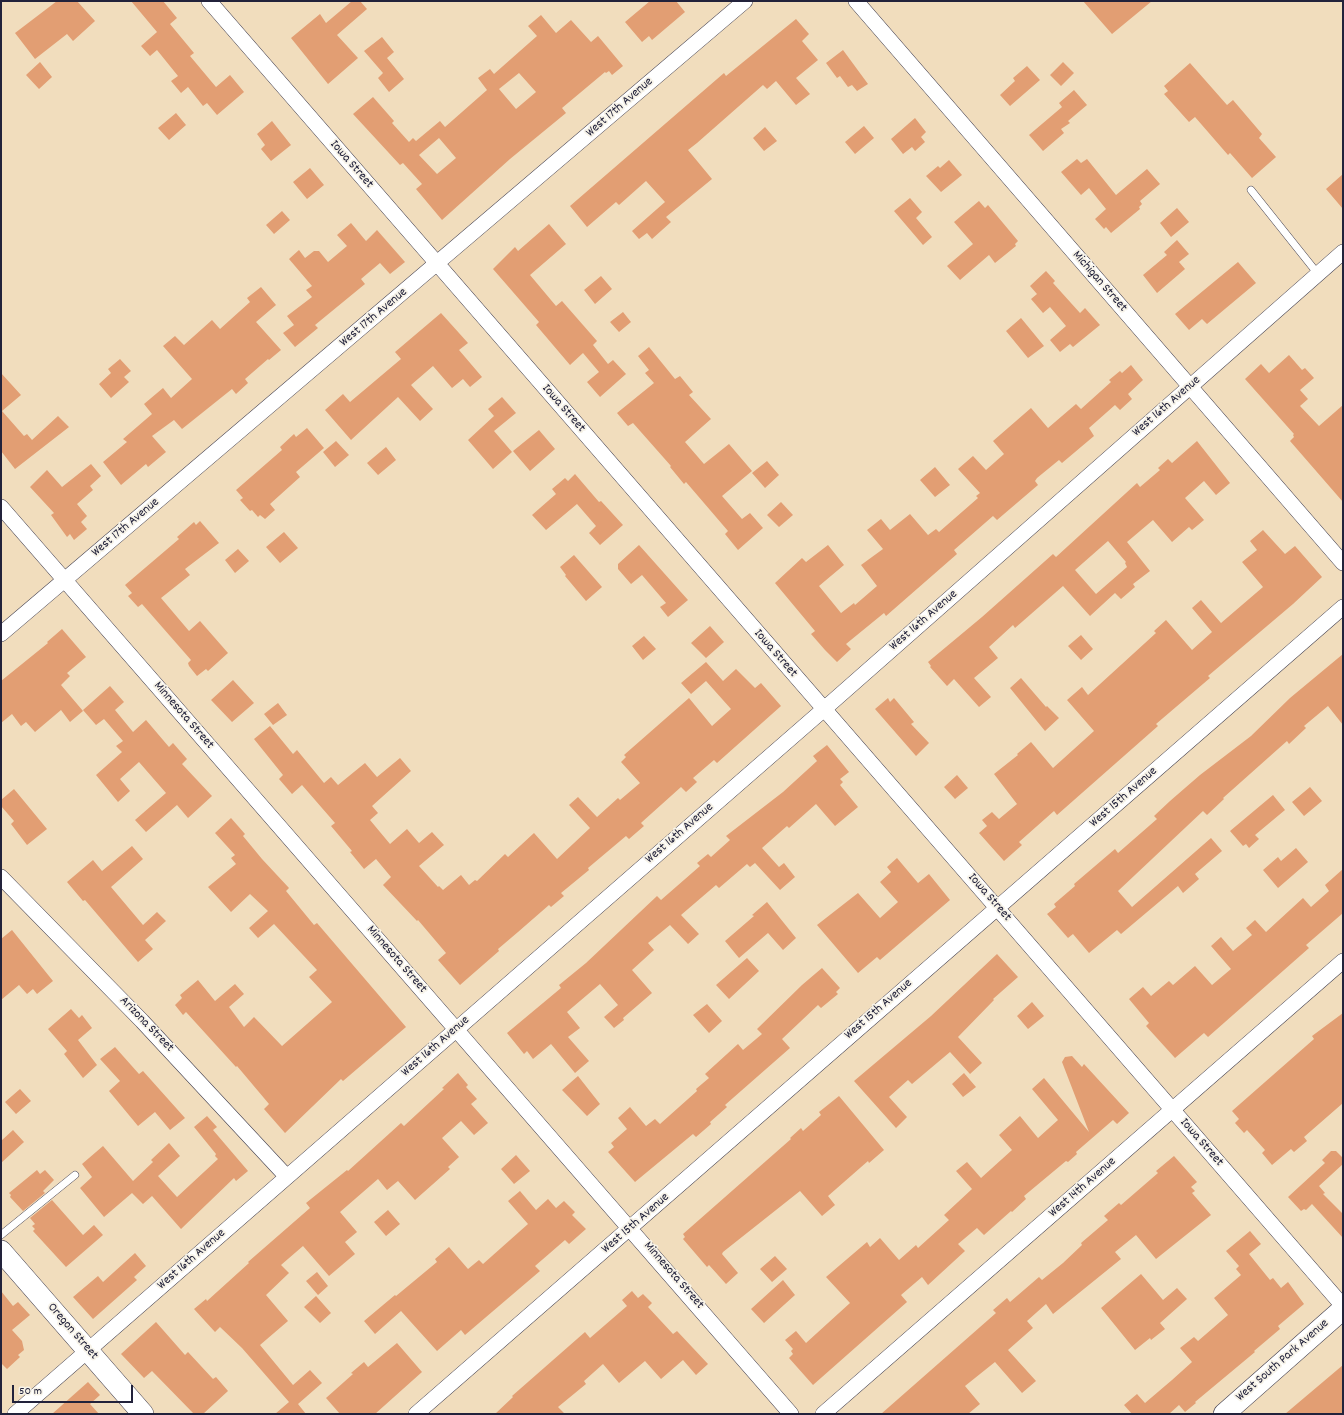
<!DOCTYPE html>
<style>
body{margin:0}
#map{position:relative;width:1344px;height:1415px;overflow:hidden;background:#f1ddbd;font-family:Dekko,sans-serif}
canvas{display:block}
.frame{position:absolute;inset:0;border:2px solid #22223b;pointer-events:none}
.scale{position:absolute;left:12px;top:1385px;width:121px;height:18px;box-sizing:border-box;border:2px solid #22223b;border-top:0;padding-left:5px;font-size:12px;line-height:14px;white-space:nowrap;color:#22223b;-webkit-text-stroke:3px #f7f3e8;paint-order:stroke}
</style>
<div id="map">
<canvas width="1344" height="1415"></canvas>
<div class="frame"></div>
<div class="scale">50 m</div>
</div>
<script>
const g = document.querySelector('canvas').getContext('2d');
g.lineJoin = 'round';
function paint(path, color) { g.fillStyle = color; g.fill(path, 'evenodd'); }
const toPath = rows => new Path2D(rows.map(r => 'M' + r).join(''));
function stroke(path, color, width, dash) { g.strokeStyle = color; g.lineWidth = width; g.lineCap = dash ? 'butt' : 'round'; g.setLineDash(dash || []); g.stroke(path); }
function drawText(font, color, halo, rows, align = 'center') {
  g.font = font + ' Dekko,sans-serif'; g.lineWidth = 3.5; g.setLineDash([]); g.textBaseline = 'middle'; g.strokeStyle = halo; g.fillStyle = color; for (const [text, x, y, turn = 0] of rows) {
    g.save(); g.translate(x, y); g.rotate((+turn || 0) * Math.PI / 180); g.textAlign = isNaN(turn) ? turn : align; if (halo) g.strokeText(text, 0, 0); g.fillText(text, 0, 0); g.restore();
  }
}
const building = toPath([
 [57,1,77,1,95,21,73,41,67,34,35,59,15,33],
 [131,1,163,1,177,18,170,24,194,53,190,56,216,87,230,75,244,92,217,115,207,103,203,106,188,87,181,93,171,81,178,76,157,50,150,56,141,46,157,32],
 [352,1,360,1,367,9,337,35,358,58,328,84,291,38,320,14,326,23],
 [650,1,676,1,685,12,652,40,649,36,642,42,625,22],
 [1083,1,1152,1,1112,34],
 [541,15,556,33,571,20,591,42,598,36,623,66,612,75,609,71,606,73,605,72,562,108,566,113,510,159,442,220,416,189,422,184,403,163,400,165,353,114,373,97,394,121,392,123,409,142,413,138,416,141,440,121,445,127,487,90,478,78,490,69,494,74,537,36,528,26],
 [519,73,536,92,516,109,499,89],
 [439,138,456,158,437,174,419,155],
 [796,19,809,34,802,41,818,60,796,78,810,94,796,105,776,81,767,89,763,85,697,143,688,150,712,179,666,217,671,222,652,239,647,233,639,239,632,231,665,202,646,181,619,205,616,202,587,227,570,206,724,73,726,76],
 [382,37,394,52,387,58,404,79,389,92,378,78,383,73,364,51],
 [843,50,868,84,857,91,852,85,848,87,840,76,837,78,826,63],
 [40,62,52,77,39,89,26,75],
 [1063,62,1074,73,1061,86,1050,75],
 [1190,63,1227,105,1233,100,1262,134,1259,138,1276,157,1252,178,1230,153,1228,155,1195,117,1189,122,1164,94,1168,91,1164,86],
 [1027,66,1040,80,1010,106,1000,95,1015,81,1013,78],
 [1074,90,1087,105,1068,121,1070,123,1061,129,1064,133,1043,151,1029,135,1062,107,1059,103],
 [176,113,186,125,169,140,158,128],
 [915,118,926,132,921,137,925,142,915,151,912,147,903,154,891,139],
 [272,121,291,145,271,161,261,149,265,145,257,134],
 [864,126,874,138,855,154,845,142],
 [765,127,777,141,764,151,753,138],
 [1077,159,1081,163,1087,159,1116,195,1147,169,1160,184,1140,201,1142,204,1139,207,1140,209,1111,233,1106,227,1104,229,1095,219,1106,209,1089,188,1081,195,1061,172],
 [949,160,962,175,941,192,926,176,938,166,940,168],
 [310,168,324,185,307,199,293,182],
 [1343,174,1343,209,1326,189],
 [910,198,922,212,916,218,932,237,923,245,894,211],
 [979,201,985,208,988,205,1018,241,1015,244,1016,246,995,263,989,255,960,280,947,266,973,244,954,222],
 [1177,208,1189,222,1171,237,1160,223],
 [282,211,290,220,274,234,266,225],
 [351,223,366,241,377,230,405,262,390,274,380,263,361,279,365,284,315,325,318,328,295,347,283,333,294,325,287,316,312,297,306,290,312,286,289,259,299,250,305,258,314,251,319,251,328,262,347,246,337,235],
 [549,224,566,244,530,275,556,306,562,301,597,341,593,345,608,364,613,360,626,374,600,397,587,382,599,372,583,353,570,365,536,325,539,322,493,269,515,247,518,251],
 [1177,240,1189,254,1179,262,1185,269,1157,293,1143,275,1167,255,1164,252],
 [1238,262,1256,283,1207,324,1202,319,1189,330,1175,314],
 [1046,271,1055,281,1053,283,1080,313,1085,308,1100,325,1073,347,1070,344,1060,352,1050,340,1066,326,1050,307,1043,313,1031,299,1037,294,1030,286],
 [601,276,612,289,595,304,584,290],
 [261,287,276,305,256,322,281,350,269,360,268,359,245,379,248,383,236,394,232,389,182,429,174,420,152,436,166,452,148,467,146,464,121,485,103,462,127,442,123,439,152,414,144,404,163,388,171,398,192,379,163,346,175,336,184,345,212,320,220,329,250,302,247,298],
 [623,312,631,322,619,332,610,322],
 [441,313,468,343,459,350,482,377,470,387,463,379,452,388,433,366,411,385,433,409,420,421,398,397,351,440,325,410,343,394,350,402,401,359,395,352],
 [1021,318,1044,346,1028,358,1006,331],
 [649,347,675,379,680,376,693,392,689,395,711,419,685,442,704,464,729,444,752,471,722,496,742,519,750,513,763,528,738,550,725,534,728,531,686,482,684,484,670,467,671,466,633,423,628,426,617,413,654,383,645,373,649,370,638,356],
 [1289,355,1302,370,1305,368,1314,378,1300,390,1308,399,1300,406,1319,426,1343,405,1343,502,1290,441,1294,437,1293,435,1294,434,1245,379,1261,364,1269,373],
 [120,359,131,371,124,377,129,382,111,398,99,384,111,373,108,369],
 [1131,365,1143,380,1128,394,1132,399,1120,410,1115,405,1089,428,1094,436,1062,463,1059,460,1037,478,1035,481,1038,485,997,520,993,516,954,550,957,554,886,616,884,613,846,644,851,649,837,662,825,650,811,634,815,631,775,583,802,558,806,562,828,545,844,565,819,586,841,613,854,603,855,605,877,586,861,565,883,549,867,530,881,519,890,530,910,514,928,535,936,529,939,532,978,498,976,496,980,493,958,469,973,456,986,470,1004,454,993,441,1031,408,1048,428,1076,404,1081,409,1111,382,1109,380,1120,371,1122,373],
 [1,373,21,395,2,411,24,436,27,434,32,440,58,416,69,427,15,469,1,451],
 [502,397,516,413,494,431,512,452,493,469,468,440,494,416,488,409],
 [307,428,324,448,296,472,300,477,270,504,275,510,265,519,260,515,258,517,252,510,250,511,240,500,243,498,236,490,282,450,280,447,294,434,296,437],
 [539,430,555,449,530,471,513,451],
 [336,441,349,455,335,467,323,452],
 [1197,441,1230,483,1216,495,1204,481,1185,498,1204,520,1192,530,1189,527,1172,542,1153,520,1127,542,1150,571,1133,584,1135,587,1121,599,1115,593,1090,616,1063,586,1015,628,1013,625,989,647,998,658,974,678,991,697,979,707,954,679,947,686,930,667,931,666,928,662,982,617,1053,554,1056,557,1137,483,1140,487,1160,470,1158,468,1168,459,1172,463],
 [1108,541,1126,562,1125,563,1127,567,1096,594,1075,570],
 [386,447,396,460,378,475,367,463],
 [767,461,779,475,765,488,752,473],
 [91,464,101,476,90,486,93,490,77,504,87,516,81,522,87,529,74,540,70,534,67,537,51,515,54,513,30,487,47,470,62,487],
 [935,467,950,485,935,497,920,480],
 [575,474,599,502,601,501,623,525,600,545,589,533,596,526,577,504,546,530,532,515,556,494,552,489,558,484,565,478,568,481],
 [781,502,793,515,779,527,767,515],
 [200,521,219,543,185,569,190,575,161,598,189,631,200,621,228,653,208,671,206,669,197,676,189,666,188,663,191,660,142,604,138,607,128,596,132,593,125,585,179,539,177,537,194,522,196,525],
 [1263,530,1285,554,1295,546,1322,577,1293,604,1208,676,1210,678,1156,724,1158,726,1057,815,1054,811,1019,842,1022,845,1004,861,979,833,987,826,982,820,992,812,999,819,1017,804,994,774,1018,755,1017,754,1031,742,1053,768,1094,731,1067,700,1082,687,1088,695,1156,633,1154,631,1166,620,1192,650,1212,632,1192,608,1201,600,1221,623,1263,587,1242,562,1257,550,1250,541],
 [284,532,298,548,280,563,266,547],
 [639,545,688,600,668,617,660,607,666,603,642,575,631,584,618,569,618,564],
 [238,549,249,561,235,573,225,560],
 [574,555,602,587,586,601,565,576,566,575,560,567],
 [710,626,724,642,706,658,691,643],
 [62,629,86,657,67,673,70,676,61,685,83,711,70,722,61,710,35,732,26,722,21,726,12,714,1,723,1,681,48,643,47,642],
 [1081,635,1093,649,1081,660,1068,646],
 [644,636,656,649,643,660,632,646],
 [1343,654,1343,725,1328,706,1304,726,1306,728,1289,744,1287,741,1223,798,1224,799,1207,815,1203,811,1118,891,1132,907,1211,838,1222,851,1195,874,1199,879,1183,893,1178,886,1121,934,1117,930,1089,953,1073,934,1068,938,1047,914,1056,907,1054,904,1075,886,1074,884,1115,849,1118,853,1157,819,1154,816,1170,801,1200,775,1251,736,1290,698],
 [706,662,723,681,736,669,755,688,761,683,781,706,717,763,714,760,693,778,697,782,686,792,681,787,642,822,641,823,644,826,629,839,626,836,588,868,589,870,561,893,564,896,551,907,549,905,518,932,498,949,499,951,460,985,438,960,446,953,418,920,417,921,383,885,391,877,376,859,364,869,350,852,352,851,331,826,335,823,302,785,292,794,279,779,283,775,254,739,270,726,293,754,297,750,324,783,331,777,338,785,365,763,377,777,400,758,411,771,372,806,378,813,370,820,390,844,407,829,419,843,432,832,444,845,419,866,438,887,439,886,443,890,461,875,469,885,475,880,477,881,505,854,508,857,534,833,557,859,590,828,569,805,578,797,597,817,618,798,620,800,640,783,621,762,626,757,624,755,689,698,712,726,731,709,706,681,691,694,681,683],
 [1021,678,1046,707,1047,706,1059,718,1045,731,1010,688],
 [233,680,254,703,232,722,211,700],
 [110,686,124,702,115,710,133,732,146,720,169,747,173,743,187,759,182,764,212,796,188,818,177,805,146,832,135,820,166,793,139,762,120,779,130,791,118,802,96,775,122,752,116,746,123,741,104,719,96,725,83,710],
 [888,698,890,702,894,698,914,722,911,724,929,743,916,756,875,709],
 [278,703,287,715,273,725,264,714],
 [827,745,849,772,840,779,843,782,840,785,858,807,835,826,816,804,789,828,787,826,762,848,779,867,784,863,795,877,780,890,755,863,750,867,747,864,719,888,716,885,681,915,699,934,688,944,670,925,648,943,654,950,632,970,652,993,623,1018,624,1020,614,1028,604,1017,618,1005,600,984,567,1012,580,1028,568,1037,589,1061,575,1073,551,1044,533,1059,527,1051,524,1054,507,1033,561,988,559,985,586,963,657,896,661,900,700,866,697,863,708,854,711,857,730,840,726,836,783,792,817,761,813,756],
 [957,775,968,788,955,799,944,787],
 [1310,787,1322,801,1304,816,1292,802],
 [14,789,47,829,27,845,11,824,14,821,1,806,1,800],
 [1273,795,1285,810,1255,835,1259,839,1249,848,1246,844,1243,846,1230,831],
 [231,818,245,834,243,836,262,859,289,888,286,891,314,925,317,923,406,1027,343,1081,341,1079,285,1133,264,1109,269,1104,237,1066,236,1067,186,1012,183,1015,175,1005,182,998,180,995,198,980,215,1001,235,984,244,994,229,1007,244,1027,254,1017,282,1046,332,1002,309,977,317,970,274,924,258,938,249,928,268,911,250,894,231,912,208,887,236,864,231,858,235,855,215,833],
 [132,846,143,859,111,887,143,925,157,912,166,921,145,940,153,949,138,962,85,900,83,901,67,882,93,860,102,871],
 [1296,848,1308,862,1278,888,1263,870,1278,857,1281,861],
 [897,858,918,883,929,874,950,900,880,960,877,957,858,973,817,925,858,893,880,918,898,902,880,882,891,872,887,867],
 [1343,869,1343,913,1306,945,1309,948,1208,1037,1204,1033,1175,1058,1146,1026,1149,1023,1129,999,1143,987,1151,996,1169,981,1173,985,1195,966,1212,985,1231,969,1211,946,1221,937,1233,951,1252,935,1246,928,1255,920,1266,932,1303,898,1311,907,1329,891,1325,885],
 [767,902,796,938,783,950,768,933,739,958,725,941,754,916,752,915],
 [12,930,53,981,37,994,33,989,27,994,19,985,1,1000,1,939],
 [997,954,1018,977,993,999,994,1000,958,1037,982,1063,970,1074,950,1052,912,1084,908,1080,889,1097,907,1117,896,1128,854,1081,931,1016],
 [747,958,759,971,729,999,716,985],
 [822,968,840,988,836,992,838,994,821,1008,818,1005,782,1039,790,1048,725,1105,727,1107,710,1122,711,1124,696,1137,693,1134,635,1182,608,1152,614,1147,611,1143,627,1129,618,1118,630,1107,646,1126,655,1119,660,1124,697,1091,696,1089,709,1078,705,1074,738,1044,743,1050,762,1034,757,1029,802,985],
 [1032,1002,1044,1016,1028,1029,1017,1016],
 [707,1004,722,1021,709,1033,693,1015],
 [71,1009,79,1018,82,1015,92,1028,78,1040,97,1065,83,1078,64,1054,67,1051,48,1029],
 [1343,1013,1343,1103,1304,1137,1307,1141,1294,1152,1291,1149,1272,1165,1262,1153,1265,1150,1247,1130,1244,1133,1235,1123,1239,1119,1232,1111,1314,1039,1312,1036],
 [115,1047,139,1074,143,1071,185,1118,170,1130,155,1112,138,1126,109,1091,120,1081,100,1059],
 [1072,1056,1082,1067,1084,1064,1129,1113,1117,1124,1113,1120,1076,1152,1077,1154,1068,1162,1066,1161,1024,1196,1026,1199,1012,1212,1011,1211,984,1235,977,1228,958,1244,965,1251,928,1285,922,1277,901,1295,907,1302,813,1385,789,1358,793,1354,791,1351,793,1349,785,1340,796,1331,806,1343,850,1303,826,1277,867,1242,870,1247,880,1238,899,1260,916,1245,918,1248,949,1220,944,1215,972,1189,956,1171,967,1162,981,1178,1012,1150,999,1135,1020,1116,1038,1138,1058,1120,1032,1089,1044,1078,1089,1132,1062,1062,1065,1057],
 [458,1073,468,1085,466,1087,477,1099,471,1104,488,1123,474,1135,461,1121,442,1138,459,1157,448,1167,450,1169,415,1200,398,1181,387,1190,378,1179,340,1212,357,1232,345,1242,355,1254,329,1276,303,1246,281,1265,289,1273,266,1295,288,1321,260,1345,293,1385,310,1370,322,1383,298,1404,306,1414,275,1414,289,1402,242,1348,220,1327,215,1332,194,1309,206,1299,207,1301,249,1263,248,1262,310,1208,306,1203,347,1170,348,1171,401,1123,404,1126,444,1089,442,1088],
 [964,1073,976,1087,963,1097,952,1084],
 [578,1076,600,1104,587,1116,562,1090],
 [20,1089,31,1101,16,1114,5,1102],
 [839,1096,884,1150,869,1163,868,1161,828,1196,835,1205,822,1216,800,1191,723,1252,722,1254,738,1273,726,1284,709,1265,707,1267,683,1239,685,1237,683,1234,791,1139,790,1138,801,1128,803,1131,821,1115,819,1112],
 [207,1116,217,1127,213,1130,248,1171,236,1181,234,1178,181,1229,152,1196,143,1204,132,1193,104,1217,80,1188,92,1177,82,1164,103,1146,133,1181,153,1162,151,1160,169,1143,180,1156,158,1176,177,1197,218,1159,215,1156,216,1154,194,1127],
 [13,1130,24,1142,1,1163,1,1141],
 [1331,1151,1336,1151,1343,1158,1343,1164,1319,1186,1325,1193,1323,1194,1343,1214,1343,1238,1312,1204,1306,1210,1304,1209,1301,1211,1288,1197,1325,1163,1322,1160],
 [516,1155,530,1171,514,1184,501,1169],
 [1174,1156,1197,1182,1191,1187,1195,1191,1192,1193,1211,1215,1156,1259,1136,1235,1115,1252,1121,1259,1053,1314,1046,1304,1027,1321,1033,1328,1008,1350,1036,1381,1022,1393,995,1362,965,1386,980,1404,968,1414,881,1414,996,1313,993,1310,1007,1298,1010,1302,1039,1277,1042,1280,1063,1263,1082,1245,1081,1243,1108,1220,1104,1216,1119,1203,1121,1205,1158,1173,1156,1171],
 [37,1170,40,1174,45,1170,54,1180,43,1191,45,1193,23,1211,10,1197,11,1195,9,1193],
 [520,1191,536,1210,548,1199,556,1208,564,1201,575,1212,572,1215,586,1229,569,1244,565,1240,535,1266,540,1271,465,1335,461,1330,437,1351,401,1311,375,1334,364,1321,395,1295,396,1296,437,1262,435,1259,449,1247,468,1269,479,1260,483,1264,528,1224,508,1201],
 [52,1200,83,1235,94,1225,103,1235,66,1267,33,1231,35,1229,32,1226,35,1224,30,1218],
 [388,1210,400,1224,386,1236,374,1222],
 [1250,1231,1261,1244,1249,1254,1270,1280,1273,1278,1281,1288,1288,1282,1304,1304,1278,1326,1280,1329,1254,1351,1255,1352,1195,1402,1196,1403,1185,1412,1179,1405,1169,1414,1132,1414,1124,1405,1137,1394,1145,1403,1172,1380,1192,1362,1180,1348,1194,1337,1198,1341,1228,1315,1214,1298,1241,1275,1236,1269,1239,1266,1226,1251],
 [135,1253,146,1266,134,1277,137,1280,93,1319,73,1297,98,1276,103,1282],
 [775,1256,787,1269,772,1282,760,1269],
 [317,1272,328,1286,318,1295,306,1281],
 [1141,1274,1163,1300,1177,1288,1187,1299,1160,1323,1165,1329,1151,1340,1150,1338,1135,1350,1101,1308],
 [783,1280,795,1295,764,1323,751,1309],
 [1,1291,13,1306,18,1302,30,1315,12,1330,22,1341,24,1350,18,1355,20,1357,7,1369,1,1363],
 [632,1291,638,1298,643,1294,652,1303,648,1307,673,1334,677,1331,708,1364,696,1375,683,1360,661,1379,645,1361,619,1383,603,1364,584,1381,586,1384,558,1407,565,1414,495,1414,513,1397,512,1396,585,1332,590,1338,627,1306,622,1300],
 [316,1296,331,1313,320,1323,304,1307],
 [156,1322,185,1355,188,1352,213,1379,216,1377,228,1391,203,1414,194,1414,152,1371,144,1378,121,1354],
 [397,1343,422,1372,375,1414,340,1414,326,1398,353,1374,351,1373,364,1362,368,1367],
 [1343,1365,1343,1414,1285,1414],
 [88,1382,100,1395,90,1404,99,1414,52,1414]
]);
const service = toPath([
 [1251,190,1318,274],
 [1,1235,75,1175]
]);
const minor = toPath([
 [209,1,1343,1306],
 [856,1,1343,563],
 [1,507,791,1414],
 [1,634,745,1],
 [1,877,142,1021,287,1177],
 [15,1414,823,710,1343,252],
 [416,1414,1343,607],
 [823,1414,1343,961]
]);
const secondary = toPath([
 [1,1251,143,1414],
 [1224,1414,1343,1309]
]);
const streetNames = [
 ["West 17th Avenue",620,108,-41],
 ["Iowa Street",351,165,49],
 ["Michigan Street",1099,282,49],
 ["West 17th Avenue",374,318,-40],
 ["West 16th Avenue",1167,407,-41],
 ["Iowa Street",563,409,49],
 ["West 17th Avenue",126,528,-40],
 ["West 16th Avenue",924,621,-41],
 ["Iowa Street",775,654,49],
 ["Minnesota Street",183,716,49],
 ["West 15th Avenue",1124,798,-41],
 ["West 16th Avenue",680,834,-41],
 ["Iowa Street",989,898,49],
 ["Minnesota Street",396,960,49],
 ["West 15th Avenue",879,1010,-41],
 ["Arizona Street",146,1025,46],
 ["West 16th Avenue",436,1047,-41],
 ["Iowa Street",1201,1143,49],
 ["West 14th Avenue",1083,1188,-41],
 ["West 15th Avenue",636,1224,-41],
 ["West 16th Avenue",192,1260,-41],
 ["Minnesota Street",673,1276,49],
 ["Oregon Street",72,1332,49],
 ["West South Park Avenue",1283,1361,-41]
];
paint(building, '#e29e73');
stroke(service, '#413e4e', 8);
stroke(minor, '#413e4e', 16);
stroke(secondary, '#413e4e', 22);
stroke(service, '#fff', 7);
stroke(minor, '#fff', 15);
stroke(secondary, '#fff', 21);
drawText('13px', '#22223b', '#f7f3e8', streetNames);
</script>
